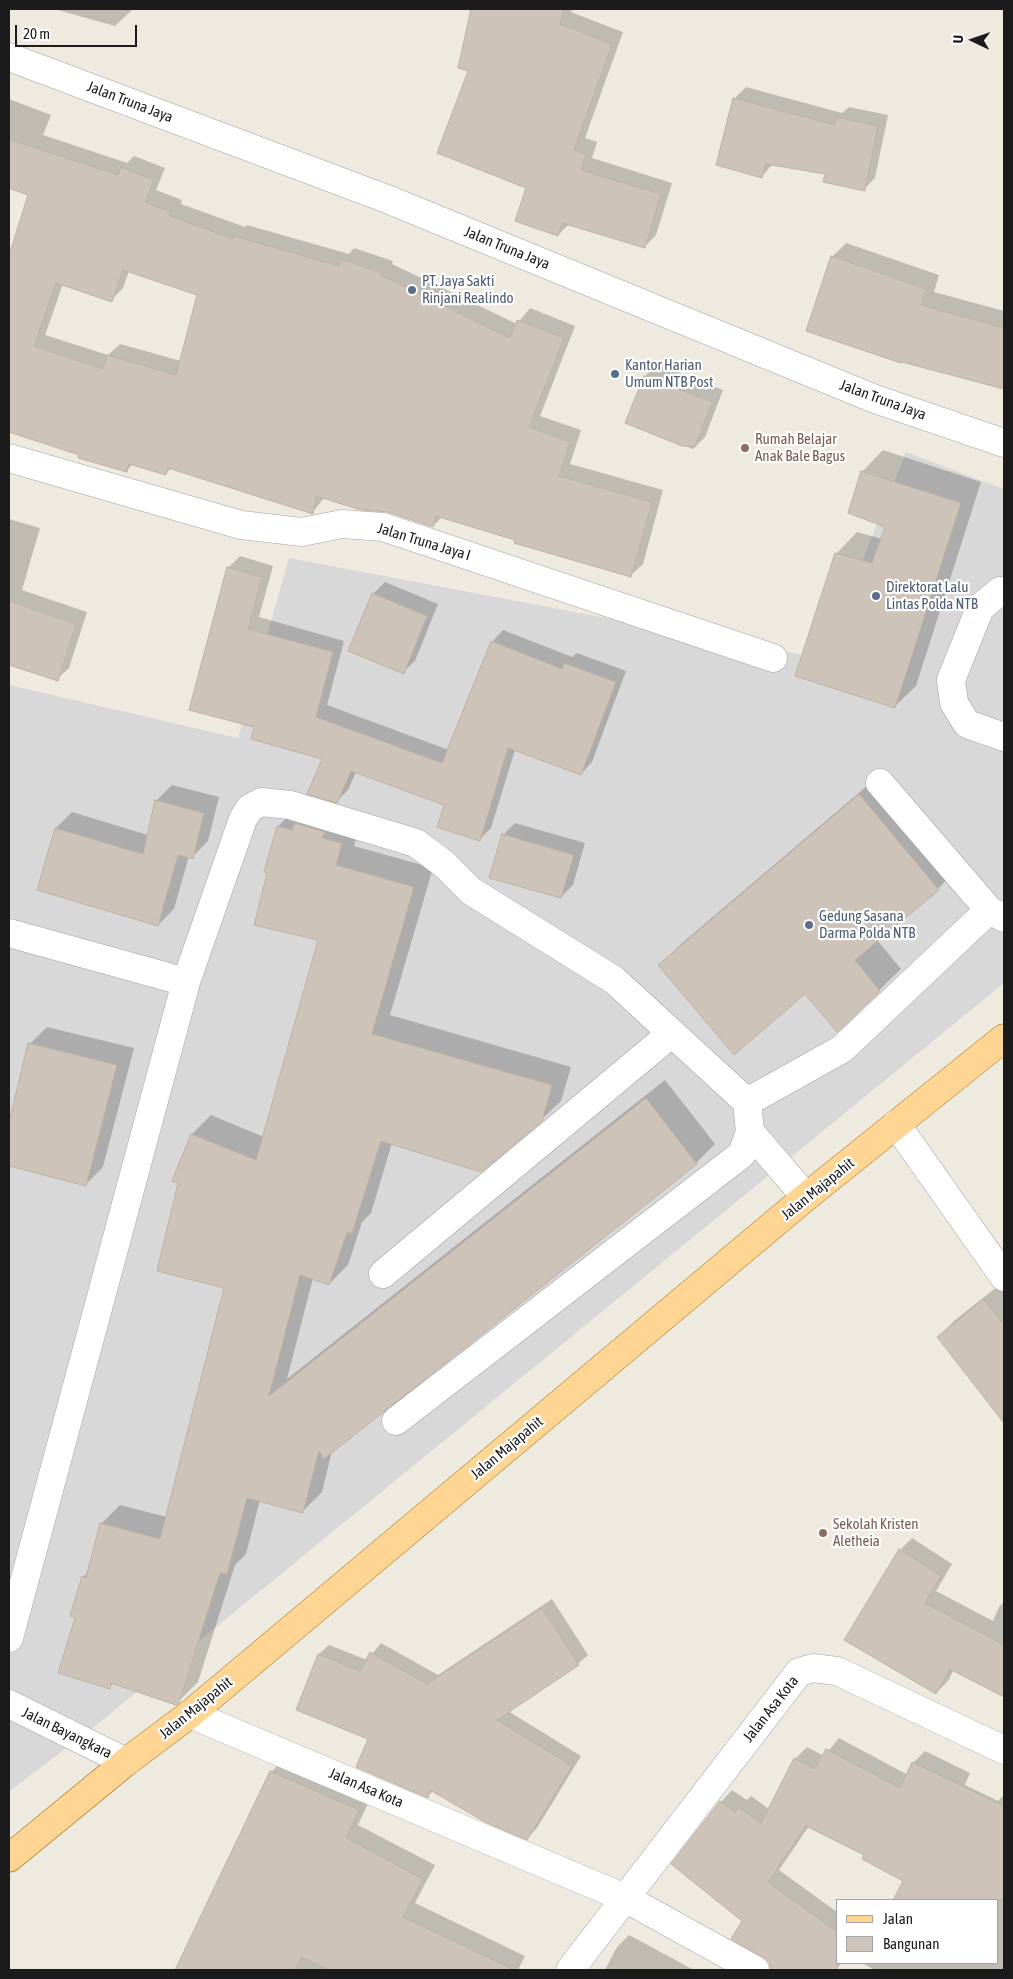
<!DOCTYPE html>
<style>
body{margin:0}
#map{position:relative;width:1013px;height:1979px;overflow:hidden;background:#eeeadf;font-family:"Asap Condensed",sans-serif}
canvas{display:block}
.frame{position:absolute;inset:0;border:10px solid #1b1b1b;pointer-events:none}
.legend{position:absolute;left:836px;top:1899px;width:162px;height:65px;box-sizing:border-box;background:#fff;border:1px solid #a4a4a4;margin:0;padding:6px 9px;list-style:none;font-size:15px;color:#1b1b1b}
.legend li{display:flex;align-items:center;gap:10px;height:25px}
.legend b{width:25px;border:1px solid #a4a4a4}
.north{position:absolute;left:948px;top:15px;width:50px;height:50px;-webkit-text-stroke:4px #fff;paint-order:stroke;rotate:273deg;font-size:14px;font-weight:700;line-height:20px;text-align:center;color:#1b1b1b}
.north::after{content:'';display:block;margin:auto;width:18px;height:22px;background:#1b1b1b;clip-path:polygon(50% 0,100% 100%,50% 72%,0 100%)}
.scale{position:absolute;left:15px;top:25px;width:122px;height:22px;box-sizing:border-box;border:2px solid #1b1b1b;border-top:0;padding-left:6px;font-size:15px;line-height:18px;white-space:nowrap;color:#1b1b1b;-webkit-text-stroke:4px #fff;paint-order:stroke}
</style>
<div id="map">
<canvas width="1013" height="1979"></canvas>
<div class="frame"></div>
<ul class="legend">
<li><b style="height:6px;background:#ffd593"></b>Jalan</li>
<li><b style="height:14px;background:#cec3b8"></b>Bangunan</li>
</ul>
<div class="north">U</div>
<div class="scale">20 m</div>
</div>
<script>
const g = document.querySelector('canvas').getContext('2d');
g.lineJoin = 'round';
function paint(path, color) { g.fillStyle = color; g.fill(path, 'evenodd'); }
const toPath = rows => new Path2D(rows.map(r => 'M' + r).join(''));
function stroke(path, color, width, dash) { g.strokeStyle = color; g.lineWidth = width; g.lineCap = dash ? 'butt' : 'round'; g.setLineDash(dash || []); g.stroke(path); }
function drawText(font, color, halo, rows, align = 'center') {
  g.font = font + ' "Asap Condensed",sans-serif'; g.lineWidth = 4.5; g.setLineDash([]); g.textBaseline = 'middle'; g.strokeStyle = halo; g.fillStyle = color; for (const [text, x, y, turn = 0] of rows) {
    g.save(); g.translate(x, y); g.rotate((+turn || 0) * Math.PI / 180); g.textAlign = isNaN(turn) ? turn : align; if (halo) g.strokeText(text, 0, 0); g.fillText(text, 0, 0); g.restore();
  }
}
const residential = toPath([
 [906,452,1004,489,1004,983,100,1722,9,1792,9,685,238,738,289,558,823,659]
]);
const shadow = toPath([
 [54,9,133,9,115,26],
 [475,9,572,9,571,12,623,32,585,138,597,142,592,158,672,183,656,235,644,247,569,224,558,235,528,188,470,70,459,68],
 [746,87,842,113,849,107,888,115,875,178,864,189,826,173,773,164,762,176,735,98],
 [9,99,51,115,43,135,127,163,134,156,165,168,156,190,182,200,181,204,245,227,247,225,349,254,354,248,393,261,392,264,517,324,530,308,575,326,540,416,581,430,570,464,663,490,643,564,631,575,442,517,433,526,388,511,325,497,312,513,171,468,166,473,133,464,127,470,9,431,9,252,11,253,30,195,9,186],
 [129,271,199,294,181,361,120,344,108,355,45,335,63,284,111,300,123,288],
 [846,243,939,275,934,292,1004,311,1004,388,902,360,832,257],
 [657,364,723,390,705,437,693,449,627,423,645,376],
 [883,450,981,482,916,686,894,707,836,554,857,532,882,539,886,527,862,472],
 [9,519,40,528,22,590,87,612,69,668,57,679,31,652,9,645],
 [240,556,273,566,259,617,344,641,327,705,449,750,492,642,503,630,572,657,577,653,626,671,592,762,581,774,515,750,491,828,480,839,446,804,356,772,348,790,337,801,324,758,255,726,228,568],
 [385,582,438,604,415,661,403,672,373,594],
 [881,774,959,867,938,889,877,940,901,969,837,1031,805,993,660,965,681,944],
 [172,785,219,797,208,841,192,857,189,856,174,909,158,925,56,828,72,812,148,835,156,801],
 [297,808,360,825,354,846,433,868,390,1015,571,1067,561,1101,541,1120,392,1143,371,1213,362,1222,348,1265,329,1284,313,1278,287,1379,665,1080,715,1144,696,1163,332,1451,322,1492,303,1511,260,1500,246,1554,235,1565,198,1682,178,1702,114,1683,109,1687,76,1617,83,1577,89,1571,101,1524,120,1505,167,1517,225,1287,179,1182,173,1180,192,1134,211,1115,264,1137,320,939,278,826],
 [515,823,585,843,573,885,561,897,503,835],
 [47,1027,134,1048,103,1167,86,1184,9,1164,9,1127,30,1044],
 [1002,1283,1004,1286,1004,1421,938,1337,955,1320],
 [912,1538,952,1564,936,1591,993,1621,999,1607,1004,1602,1004,1687,998,1693,954,1669,948,1681,936,1693,900,1550],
 [552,1599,588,1655,578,1664,508,1711,581,1756,537,1828,527,1838,434,1790,428,1796,370,1738,297,1709,319,1654,329,1645,367,1660,381,1643,438,1675],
 [839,1738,908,1775,913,1763,925,1751,970,1773,965,1785,998,1801,1004,1795,1004,1970,875,1970,862,1963,997,1963,997,1900,894,1900,904,1880,865,1855,809,1826,779,1870,837,1912,837,1963,842,1963,835,1970,772,1970,769,1961,744,1921,721,1802,732,1790,747,1800,751,1796,769,1809,795,1759,807,1747,824,1756],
 [284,1759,371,1797,358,1825,435,1865,415,1903,525,1956,518,1970,176,1970,271,1772],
 [629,1935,694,1970,605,1970,617,1947]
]);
const building = toPath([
 [471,9,564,9,560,24,612,44,574,150,586,154,581,170,661,194,645,248,562,223,558,236,515,221,526,188,437,153,468,71,458,68,471,9],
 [733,98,835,125,837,117,878,126,865,191,823,182,825,174,766,164,762,178,716,165,733,98],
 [9,139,118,175,121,167,154,180,145,202,171,212,170,216,233,239,234,236,339,266,341,259,382,273,381,275,510,338,517,320,564,338,529,427,570,442,559,476,652,502,631,577,514,543,515,540,436,516,433,527,388,512,361,510,316,496,313,514,168,468,166,475,129,464,127,472,78,458,79,455,9,432,9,255,28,195,9,188,9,139],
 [123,270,197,295,176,375,107,355,103,369,34,346,56,283,112,302,123,270],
 [831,256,926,289,921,305,1004,328,1004,389,902,362,901,363,806,331,831,256],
 [644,376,712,402,695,446,682,446,625,423,644,376],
 [861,471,961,503,895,708,795,676,835,553,872,563,885,527,848,513,861,471],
 [227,567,262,577,248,629,333,652,316,717,442,763,491,641,562,669,564,663,616,682,581,775,508,748,480,841,437,827,444,805,351,771,337,803,307,794,322,759,251,739,254,727,189,710,227,567],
 [372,593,427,616,404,674,348,651,372,593],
 [9,601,76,624,58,681,9,665,9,601],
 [859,794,939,890,855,960,880,991,837,1032,805,994,734,1055,658,965,859,794],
 [155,800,204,813,193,859,178,855,158,926,37,890,55,828,143,854,155,800],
 [295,823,325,832,322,838,342,843,336,865,414,887,372,1034,552,1085,542,1121,481,1172,381,1141,352,1233,347,1232,329,1285,300,1275,269,1396,646,1098,697,1164,324,1459,319,1451,303,1513,247,1498,227,1574,220,1573,179,1703,176,1705,111,1683,110,1689,58,1673,75,1618,70,1616,82,1576,86,1578,100,1523,160,1539,224,1288,157,1271,178,1183,172,1181,191,1134,256,1160,318,940,254,925,267,873,264,872,277,826,292,830,295,823],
 [502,834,574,855,561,898,489,878,502,834],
 [28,1043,117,1065,86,1186,9,1166,9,1122,28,1043],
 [984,1299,1004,1325,1004,1423,937,1337,984,1299],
 [899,1549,941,1576,925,1603,1004,1645,1004,1697,950,1669,936,1694,844,1640,899,1549],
 [542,1608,579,1665,497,1720,572,1766,527,1840,485,1822,430,1790,428,1798,356,1767,368,1739,296,1710,318,1654,360,1671,370,1652,427,1684,542,1608],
 [826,1749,900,1788,912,1762,1004,1806,1004,1900,893,1900,903,1881,862,1859,864,1855,806,1826,768,1882,837,1932,837,1970,771,1970,769,1962,763,1957,731,1939,742,1921,671,1864,720,1801,735,1812,738,1807,761,1823,794,1758,815,1769,826,1749],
 [270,1771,359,1810,346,1838,423,1879,403,1917,514,1970,330,1970,302,1957,295,1970,175,1970,270,1771]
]);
const minor = toPath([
 [9,57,387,199,875,399,1004,443],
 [9,458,241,525,302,532,342,524,383,527,773,658],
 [1004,593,1000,591,980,608,951,680,954,703,967,724,1004,737],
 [880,783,989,910,1004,918],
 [9,933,186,982],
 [747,1102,842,1049,989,910],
 [896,1124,1004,1277],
 [750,1132,806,1197],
 [383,1274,672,1033],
 [9,1638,186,982,243,819,250,808,261,802,290,805,416,843,444,864,471,891,614,980,747,1102,750,1132,742,1154,396,1421],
 [9,1704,126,1762],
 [190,1714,625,1898,755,1970],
 [570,1970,799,1672,813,1668,837,1671,1004,1750]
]);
const major = toPath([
 [9,1858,126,1762,190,1714,806,1197,1004,1038]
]);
const markers = [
 [412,290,5,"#5c6f8a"],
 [615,374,5,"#5c6f8a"],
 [745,448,5,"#8d6e63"],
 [876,596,5,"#5c6f8a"],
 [809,925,5,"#5c6f8a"],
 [823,1533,5,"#8d6e63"]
];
const streetNames = [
 ["Jalan Truna Jaya",130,102,21],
 ["Jalan Truna Jaya",507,248,22],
 ["Jalan Truna Jaya",883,400,20],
 ["Jalan Truna Jaya I",424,542,17],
 ["Jalan Majapahit",818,1189,-39],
 ["Jalan Majapahit",507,1448,-40],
 ["Jalan Majapahit",196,1708,-39],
 ["Jalan Asa Kota",771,1709,-52],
 ["Jalan Bayangkara",67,1733,26],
 ["Jalan Asa Kota",366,1788,23]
];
const serviceNames = [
 ["PT. Jaya Sakti",422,281],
 ["Rinjani Realindo",422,298],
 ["Kantor Harian",625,365],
 ["Umum NTB Post",625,382],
 ["Direktorat Lalu",886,587],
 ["Lintas Polda NTB",886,604],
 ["Gedung Sasana",819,916],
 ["Darma Polda NTB",819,933]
];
const educationNames = [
 ["Rumah Belajar",755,439],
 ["Anak Bale Bagus",755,456],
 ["Sekolah Kristen",833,1524],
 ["Aletheia",833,1541]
];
paint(residential, '#d9d8d8');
paint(shadow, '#0003');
paint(building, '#cec3b8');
stroke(building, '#c1b0a0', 1);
stroke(minor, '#a2a2a2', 29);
stroke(major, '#926700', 29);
stroke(minor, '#fff', 28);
stroke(major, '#ffd593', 28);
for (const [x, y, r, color] of markers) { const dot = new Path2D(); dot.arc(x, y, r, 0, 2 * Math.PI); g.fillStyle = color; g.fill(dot); stroke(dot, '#fff', 2); }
drawText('15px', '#1b1b1b', '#fff', streetNames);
drawText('15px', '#4e5e75', '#fff', serviceNames, 'left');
drawText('15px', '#785e54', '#fff', educationNames, 'left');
</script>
